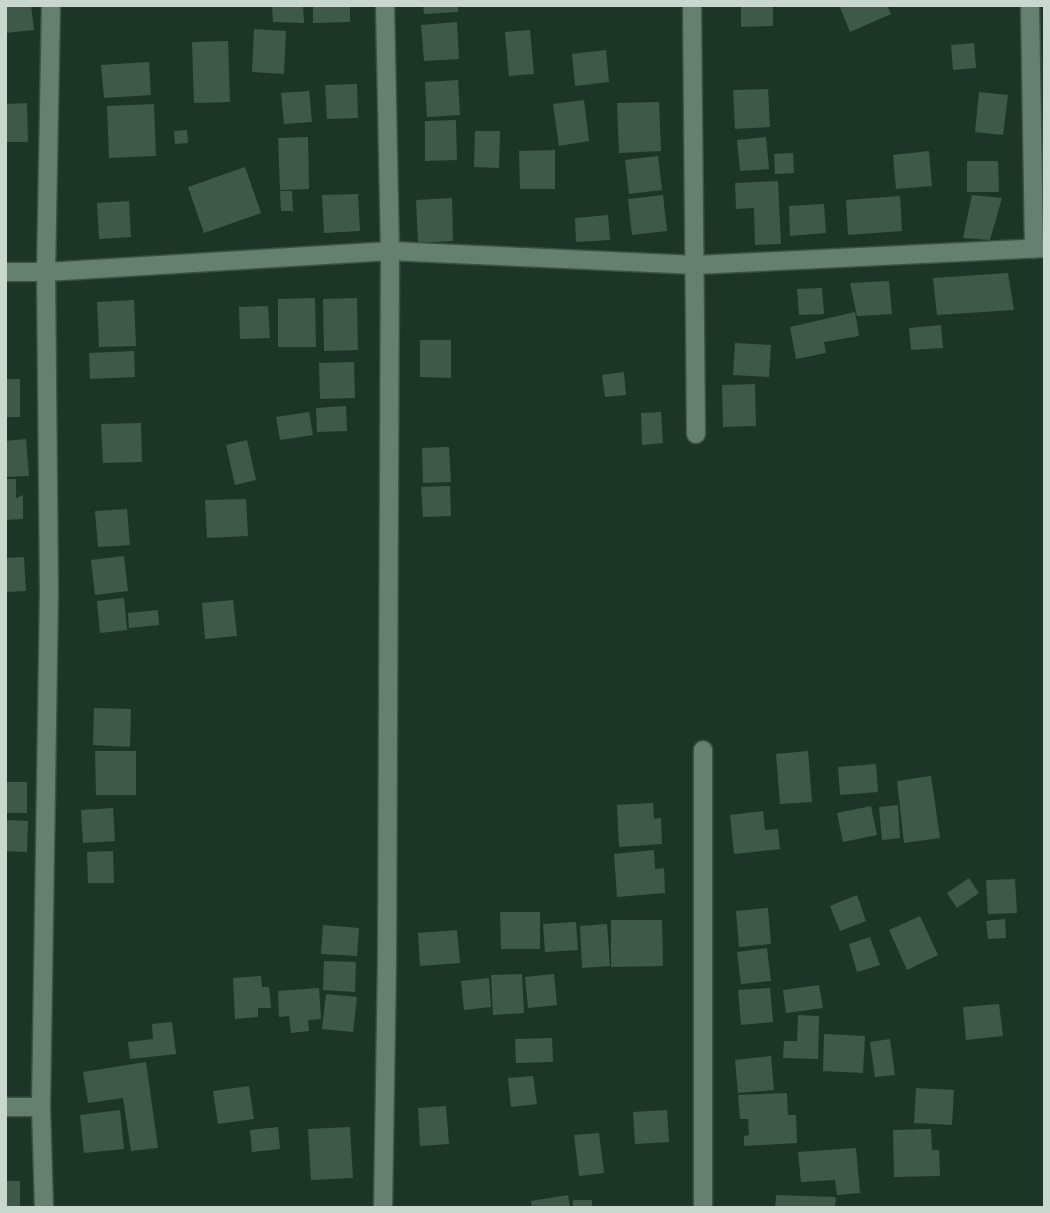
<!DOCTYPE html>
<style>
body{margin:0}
#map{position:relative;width:1050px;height:1213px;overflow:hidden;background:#1d3527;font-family:Signika,sans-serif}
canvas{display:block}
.frame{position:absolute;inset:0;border:7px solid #c9d8ce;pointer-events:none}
</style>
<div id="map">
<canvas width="1050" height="1213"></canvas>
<div class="frame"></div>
</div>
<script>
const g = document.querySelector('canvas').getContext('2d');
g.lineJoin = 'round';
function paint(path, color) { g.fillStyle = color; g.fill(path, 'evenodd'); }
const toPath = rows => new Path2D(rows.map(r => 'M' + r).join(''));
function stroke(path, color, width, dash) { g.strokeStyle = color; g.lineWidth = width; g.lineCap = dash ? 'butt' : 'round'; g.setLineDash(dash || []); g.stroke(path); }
const building = toPath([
 [5,5,31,5,34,30,5,33],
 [272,5,303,5,304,23,273,22],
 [313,5,350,5,350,22,313,23],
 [423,5,458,5,458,12,424,14],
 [741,5,773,5,773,26,741,27],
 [839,5,887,5,891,14,850,32],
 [457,22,459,59,424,61,421,25],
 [254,29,286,31,284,74,252,72],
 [530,30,534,74,509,76,505,32],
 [228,41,230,102,194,103,192,42],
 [974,43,976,68,953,70,951,45],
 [606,50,609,82,575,86,572,54],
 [149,62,151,95,104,98,101,65],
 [458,80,460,115,427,117,425,82],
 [357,84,358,118,327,119,325,85],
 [768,89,770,127,735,129,733,90],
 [309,91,312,122,284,124,281,93],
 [979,92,1008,95,1003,135,975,132],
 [584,100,589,141,559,146,553,104],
 [659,102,661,151,619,153,617,103],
 [27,103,28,142,5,142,5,104],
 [154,104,156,156,109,158,107,106],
 [456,120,457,160,425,161,425,121],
 [187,130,188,143,175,144,174,131],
 [475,131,500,131,499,168,474,167],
 [308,137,309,189,280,190,278,138],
 [766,137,769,169,740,171,737,140],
 [555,150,555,189,520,189,519,151],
 [929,151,932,186,896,189,893,155],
 [793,153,794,173,775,174,774,154],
 [658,156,662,190,629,194,625,160],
 [967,161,998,161,999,192,967,192],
 [245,167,261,213,204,233,188,187],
 [778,181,781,244,755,245,754,208,736,209,735,183],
 [280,191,292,191,293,211,281,211],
 [358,194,360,231,324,233,322,195],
 [663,195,667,231,632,235,628,199],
 [972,195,1002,198,990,240,963,238],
 [900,196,902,231,848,235,846,200],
 [452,198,453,241,418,243,416,200],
 [129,201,131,237,99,239,97,203],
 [824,204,826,233,790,236,789,206],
 [608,215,610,240,576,242,575,218],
 [1008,273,1014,310,937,315,933,278],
 [889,281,892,314,857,316,850,283],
 [822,288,824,314,799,315,797,289],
 [315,298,316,347,278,347,278,299],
 [357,298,358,350,324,351,323,299],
 [134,300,136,346,99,347,97,302],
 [268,306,270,338,240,339,239,307],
 [855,312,859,336,824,342,826,353,796,359,790,327],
 [941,325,943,348,911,350,909,328],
 [420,340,451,340,451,378,420,377],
 [735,343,771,345,769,377,733,375],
 [134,351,135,377,90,379,89,353],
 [354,362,355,398,320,399,319,363],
 [624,372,626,395,605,397,602,375],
 [5,379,20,379,20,417,5,417],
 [755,384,756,426,723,427,722,385],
 [346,406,347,431,317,432,316,408],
 [309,412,313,435,280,440,276,417],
 [661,412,663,443,642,445,641,413],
 [141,423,142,462,103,463,101,424],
 [26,439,29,476,5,477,5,441],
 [247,440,256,480,235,485,226,445],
 [449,447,451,482,423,483,422,448],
 [5,479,16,479,16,498,23,495,23,519,5,520],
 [450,486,451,516,423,517,421,487],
 [246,499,248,536,207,538,205,500],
 [127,509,130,545,98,547,95,511],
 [124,556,128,591,95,595,91,560],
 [24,557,26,591,5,592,5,558],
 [124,598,127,630,100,633,97,601],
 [233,600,237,636,205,639,202,603],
 [158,610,159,625,129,628,128,613],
 [94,708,131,709,130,747,93,745],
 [95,751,136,751,136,795,96,795],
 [808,751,812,802,780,804,776,754],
 [876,764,878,792,840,795,838,767],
 [931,776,940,838,904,843,897,781],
 [5,782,27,782,27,813,5,813],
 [653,803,654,819,661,818,662,844,619,847,617,805],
 [898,805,900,838,882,840,879,807],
 [871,806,877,835,843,842,837,813],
 [113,808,115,841,83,843,81,810],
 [763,811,765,830,778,829,780,849,734,854,730,815],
 [5,820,28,821,27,852,5,851],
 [654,850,655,869,664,868,665,893,617,897,614,854],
 [113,851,114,883,88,883,87,852],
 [969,878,979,893,957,908,947,893],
 [1015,879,1017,913,988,914,986,880],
 [857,895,866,921,840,931,830,906],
 [768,908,771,944,739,947,736,911],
 [500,912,540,912,540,949,501,949],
 [920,916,938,955,907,970,889,930],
 [1005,919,1006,938,988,939,986,921],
 [611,920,662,920,663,966,611,967],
 [576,922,578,950,545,952,543,924],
 [607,924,610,966,582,968,580,926],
 [323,925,359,928,357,956,321,954],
 [457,930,460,963,420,966,418,933],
 [870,937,880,965,857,972,849,944],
 [767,948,771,981,741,984,737,952],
 [324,961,356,962,355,992,323,990],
 [522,974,524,1013,493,1015,491,975],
 [554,974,557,1005,528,1008,525,977],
 [261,976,262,987,269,987,271,1008,258,1008,258,1017,235,1019,233,978],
 [489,978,491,1007,464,1010,461,981],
 [819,985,823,1008,786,1013,783,990],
 [319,988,321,1019,308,1020,309,1031,291,1033,289,1016,279,1017,278,991],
 [770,988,773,1022,741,1025,738,990],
 [326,994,357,997,353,1032,322,1029],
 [999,1004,1003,1036,966,1040,963,1007],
 [798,1015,819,1016,818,1059,783,1058,784,1041,797,1041],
 [172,1022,176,1054,130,1059,128,1042,153,1039,152,1024],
 [824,1034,865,1036,863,1073,823,1071],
 [552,1038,553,1062,516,1063,515,1039],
 [890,1039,895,1075,875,1077,870,1042],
 [771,1056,774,1090,738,1093,735,1060],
 [146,1062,158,1148,131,1151,123,1098,88,1103,83,1072],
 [533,1076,537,1104,511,1107,508,1078],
 [249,1086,254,1119,218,1124,213,1091],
 [916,1088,954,1090,952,1125,914,1123],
 [787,1093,788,1115,796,1115,797,1143,744,1146,744,1136,749,1135,748,1119,740,1119,738,1095],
 [446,1106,449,1144,420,1146,418,1108],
 [120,1110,124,1149,84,1153,80,1115],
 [667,1110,669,1142,635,1144,633,1112],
 [278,1127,280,1149,252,1152,250,1130],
 [350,1127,353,1178,311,1180,308,1129],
 [931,1129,932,1150,939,1150,940,1176,894,1177,893,1130],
 [599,1133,604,1173,579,1176,574,1135],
 [856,1148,860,1193,837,1195,835,1180,801,1182,798,1152],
 [5,1181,20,1181,20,1208,5,1208],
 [568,1195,570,1208,532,1208,531,1201],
 [776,1195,836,1197,835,1208,775,1208],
 [573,1200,592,1200,592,1208,573,1208]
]);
const street = toPath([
 [385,5,390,251,696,265,1045,248],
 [692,5,696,434],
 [1030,5,1034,249],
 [5,272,46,272,390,251,387,960,383,1208],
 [703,750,703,1208],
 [5,1107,41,1107],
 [44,1208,41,1107,49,592,46,272,51,5]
]);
paint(building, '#3f5949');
stroke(street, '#3c5144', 21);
stroke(street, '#66806f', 18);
</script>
